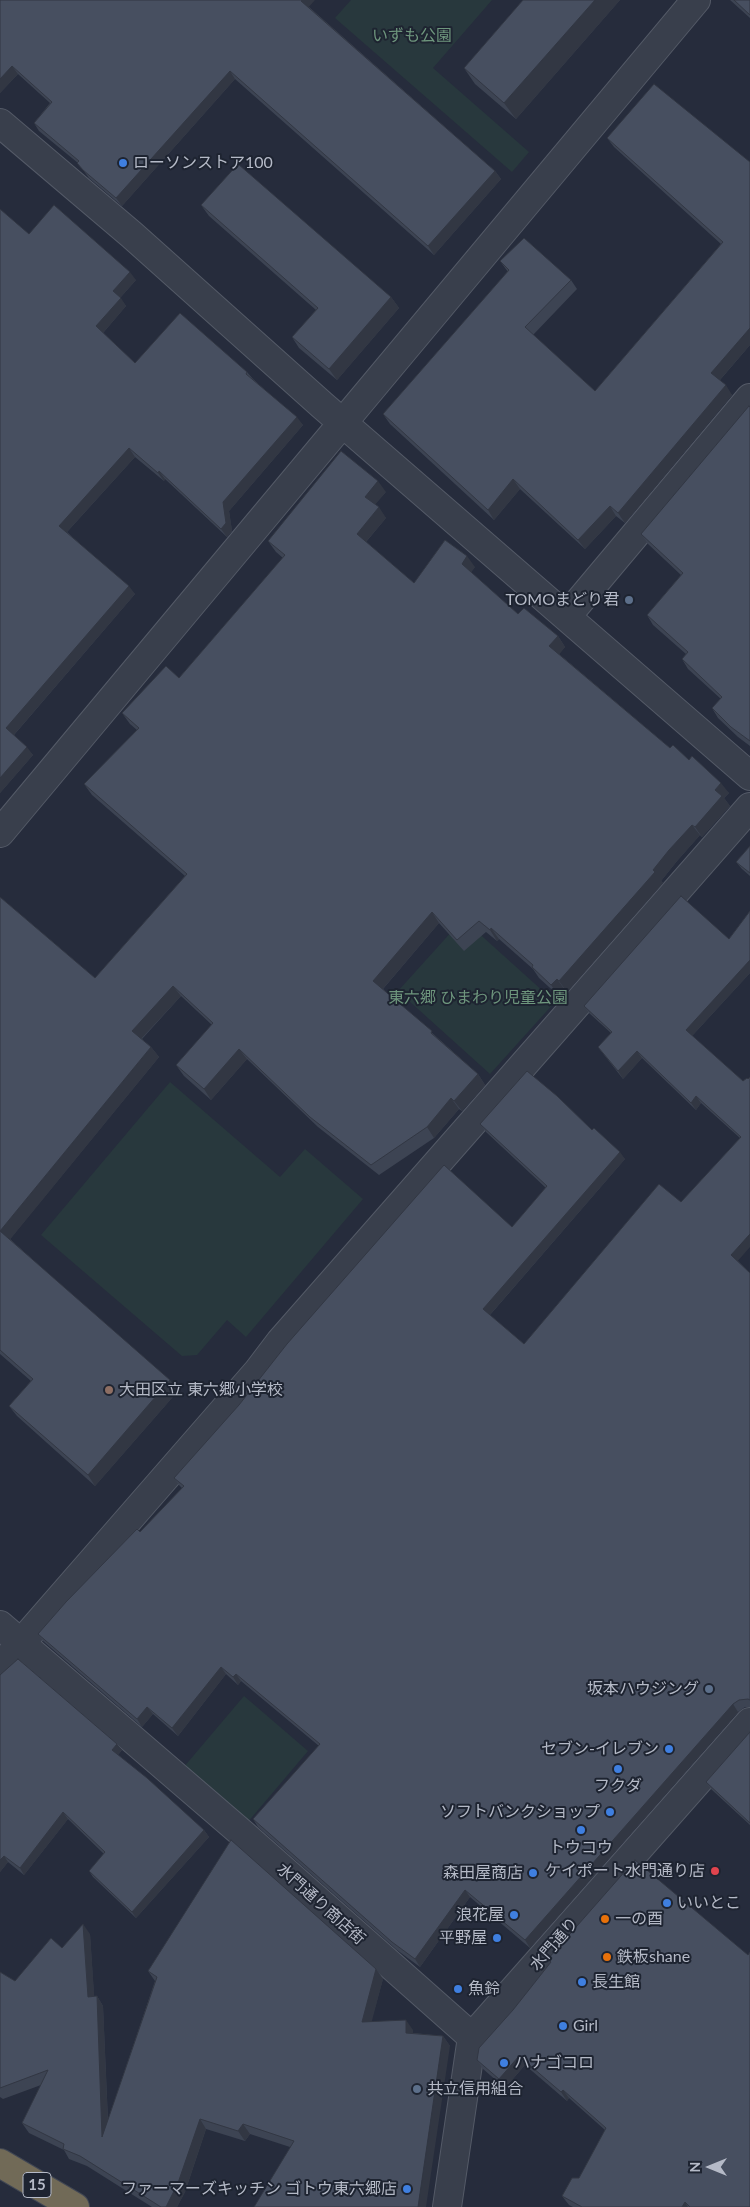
<!DOCTYPE html>
<meta charset="utf-8">
<style>
body{margin:0}
#map{position:relative;width:750px;height:2207px;overflow:hidden;background:#262c3c;font-family:Lato,sans-serif}
canvas{display:block}
.north{position:absolute;left:685px;top:2142px;width:50px;height:50px;-webkit-text-stroke:4px #1e2431;paint-order:stroke;rotate:270deg;font-size:14px;font-weight:700;line-height:20px;text-align:center;color:#b5bac7}
.north::after{content:'';display:block;margin:auto;width:18px;height:22px;background:#b5bac7;clip-path:polygon(50% 0,100% 100%,50% 72%,0 100%)}
</style>
<div id="map">
<canvas width="750" height="2207"></canvas>
<div class="north">N</div>
</div>
<script>
const g = document.querySelector('canvas').getContext('2d');
g.lineJoin = 'round';
function paint(path, color) { g.fillStyle = color; g.fill(path, 'evenodd'); }
const toPath = rows => new Path2D(rows.map(r => 'M' + r).join(''));
function stroke(path, color, width, dash) { g.strokeStyle = color; g.lineWidth = width; g.lineCap = dash ? 'butt' : 'round'; g.setLineDash(dash || []); g.stroke(path); }
function drawText(font, color, halo, rows, align = 'center') {
  g.font = font + ' Lato,"Noto Sans JP",sans-serif'; g.lineWidth = 4; g.setLineDash([]); g.textBaseline = 'middle'; g.strokeStyle = halo; g.fillStyle = color; for (const [text, x, y, turn = 0] of rows) {
    g.save(); g.translate(x, y); g.rotate((+turn || 0) * Math.PI / 180); g.textAlign = isNaN(turn) ? turn : align; if (halo) g.strokeText(text, 0, 0); g.fillText(text, 0, 0); g.restore();
  }
}
const green = toPath([
 [351,0,492,0,433,68,529,152,512,172,335,18],
 [463,919,555,1002,490,1074,398,991],
 [170,1082,280,1177,305,1149,363,1199,246,1337,227,1320,197,1355,182,1356,41,1235],
 [244,1696,308,1751,247,1823,183,1768]
]);
const street = toPath([
 [0,123,132,235,322,405,750,776],
 [567,616,750,398],
 [0,833,696,0],
 [0,1625,244,1835,472,2037],
 [0,1667,258,1371,280,1342,750,807],
 [447,2207,472,2037,750,1722]
]);
const highway = toPath([
 [0,2163,75,2207]
]);
const wall = toPath([
 [0,0,309,7,495,171,501,179,434,255,235,79,122,206,89,178,78,163,39,131,34,123,50,103,18,74,0,93],
 [523,0,620,0,516,119,475,84,464,68],
 [730,0,750,0,750,18],
 [607,138,750,162,750,345,720,380,732,395,625,523,616,516,585,549,520,489,494,520,390,424,383,414,508,272,500,261,571,280,577,289,533,335,595,391,721,244,614,147],
 [201,205,391,297,399,308,337,380,299,348,292,337,316,310,209,216],
 [29,234,136,280,120,298,126,306,103,333,135,363,247,372,253,379,303,425,229,511,232,531,227,537,165,479,164,481,135,457,67,532,135,594,14,735,33,755,0,793],
 [750,407,750,746,738,737,718,718,712,708,721,699,688,669,682,659,686,654,653,625,647,615,681,575,648,544,641,534],
 [386,492,375,504,386,518,366,542,414,583,475,567,471,572,518,614,558,636,565,647,559,654,670,748,689,760,729,793,724,798,730,806,702,837,700,835,677,861,661,881,663,883,567,992,565,990,559,996,539,978,533,969,499,939,497,941,486,932,464,951,439,923,383,989,478,1074,485,1085,462,1111,459,1109,434,1138,379,1175,318,1127,247,1059,211,1100,184,1076,176,1065,212,1025,181,996,142,1039,151,1047,159,1057,10,1239,178,1391,95,1486,17,1416,9,1406,31,1381,0,1354,0,897,95,978,185,876,92,795,84,784,137,730,130,724,122,713,179,678,283,558,276,552,268,541],
 [750,846,750,876,742,869,736,862],
 [750,911,750,973,692,1036,743,1081,738,1261,750,1273,750,1707,745,1707,738,1712,530,1948,470,1897,420,1967,397,1950,258,1827,253,1819,319,1746,241,1681,238,1685,226,1674,178,1736,153,1714,142,1727,43,1641,38,1634,140,1532,182,1488,179,1485,174,1478,512,1227,546,1188,486,1132,480,1124,592,1130,625,1159,490,1315,524,1344,681,1202,740,1138,701,1103,696,1110,642,1058,623,1079,598,1047,611,1033,589,1013,584,1006,729,939],
 [0,1675,122,1750,118,1755,204,1830,209,1837,136,1918,93,1877,89,1871,104,1854,68,1819,24,1875,8,1862,0,1872],
 [750,1732,750,1825,711,1789,706,1782],
 [635,1860,750,2207,573,2207,569,2205,562,2196,579,2178,605,2130,569,2098,567,2101,525,2065,505,2088,483,2069,477,2060,513,2010,550,1963,548,1959],
 [90,1934,94,1996,97,1996,103,2006,108,2120,155,1981,148,1971,376,1969,383,1979,371,2022,413,2030,413,2033,443,2036,450,2046,290,2147,250,2134,245,2141,206,2129,185,2192,177,2207,152,2207,87,2166,69,2159,64,2150,29,2133,22,2123,41,2085,3,2099,0,2097,0,1972,15,1981]
]);
const shadedWall = toPath([
 [302,0,315,0,307,9,301,1],
 [595,0,620,0,516,119,504,103],
 [12,66,18,74,0,93,0,79],
 [230,71,235,79,122,206,116,198],
 [495,171,501,179,434,255,428,246],
 [130,272,136,280,119,299,113,291],
 [391,297,399,308,337,380,329,369],
 [121,298,126,306,102,334,96,326],
 [750,328,750,345,718,382,711,373],
 [726,385,732,395,625,523,618,513],
 [297,417,303,425,229,511,232,531,227,537,221,529,223,502],
 [129,448,135,457,65,534,59,526],
 [159,471,165,479,164,481,158,473],
 [513,479,520,489,494,520,488,510],
 [378,481,386,492,373,507,365,497],
 [610,506,616,516,585,549,578,540],
 [379,507,386,518,364,544,357,534],
 [467,556,475,567,469,575,462,564],
 [129,586,135,594,12,737,6,728],
 [558,636,565,647,557,657,549,646],
 [27,747,33,755,0,793,0,778],
 [721,783,729,793,724,798,730,806,702,837,695,827,715,790],
 [692,825,700,835,677,861,661,881,663,883,567,992,559,981,669,850],
 [432,912,439,923,381,991,373,981],
 [491,928,499,939,497,941,490,930],
 [750,960,750,973,691,1037,686,1030],
 [557,979,565,990,559,996,551,985],
 [173,986,181,996,139,1041,132,1031],
 [151,1047,159,1057,8,1242,0,1231],
 [239,1049,247,1059,211,1100,204,1089],
 [637,1051,642,1058,623,1079,618,1071],
 [478,1074,485,1085,462,1111,454,1101],
 [696,1096,701,1103,696,1110,691,1103],
 [451,1098,459,1109,434,1138,427,1127],
 [620,1152,625,1159,488,1317,483,1309],
 [750,1234,750,1247,736,1263,731,1255],
 [170,1380,178,1391,95,1486,88,1475],
 [221,1667,226,1674,178,1736,172,1728],
 [236,1674,241,1681,238,1685,233,1677],
 [733,1704,738,1712,530,1948,525,1940],
 [147,1707,153,1714,142,1727,137,1719],
 [117,1744,122,1750,117,1756,112,1750],
 [63,1812,68,1819,24,1875,20,1868],
 [204,1830,209,1837,136,1918,132,1912],
 [4,1856,8,1862,0,1872,0,1860],
 [465,1890,470,1897,420,1967,415,1959],
 [83,1924,90,1934,95,2007,88,1997],
 [376,1969,383,1979,369,2032,362,2022],
 [97,1996,103,2006,109,2147,102,2137],
 [406,2020,413,2030,413,2042,406,2033],
 [443,2036,450,2046,426,2207,418,2207],
 [519,2056,525,2065,505,2088,499,2079],
 [563,2090,569,2098,567,2101,561,2092],
 [200,2119,206,2129,185,2192,177,2207,166,2207],
 [243,2124,250,2134,245,2141,238,2131],
 [685,2202,688,2207,682,2207]
]);
const building = toPath([
 [0,0,302,0,301,1,495,171,428,246,230,71,116,198,83,170,77,163,79,161,34,123,52,102,12,66,0,79,0,0],
 [523,0,595,0,504,103,464,68,523,0],
 [734,0,750,0,750,15,734,0],
 [654,84,750,162,750,328,711,373,726,385,618,513,610,506,578,540,513,479,488,510,383,414,509,270,500,261,524,238,571,280,525,327,595,391,723,242,607,138,654,84],
 [238,164,391,297,329,369,292,337,318,308,201,205,238,164],
 [54,205,130,272,113,291,121,298,96,326,135,363,180,313,247,372,246,374,297,417,223,502,226,523,221,529,159,471,158,473,129,448,59,526,129,586,6,728,27,747,0,778,0,209,29,234,54,205],
 [749,406,750,407,750,741,731,727,712,708,722,697,682,659,688,652,647,615,683,573,641,534,749,406],
 [341,451,378,481,365,497,379,507,357,534,414,583,445,540,467,556,462,564,518,614,524,608,558,636,549,646,670,748,673,745,689,760,692,756,721,783,715,790,722,796,695,827,692,825,669,850,653,870,655,872,559,981,557,979,551,985,532,967,533,965,491,928,490,930,479,921,457,940,432,912,373,981,432,1031,431,1033,478,1074,454,1101,451,1098,427,1127,371,1165,310,1117,239,1049,204,1089,176,1065,213,1023,173,986,132,1031,151,1047,0,1231,170,1380,88,1475,9,1406,33,1379,0,1350,0,897,95,978,187,874,84,784,139,728,122,713,166,666,179,678,285,555,268,541,341,451],
 [750,846,750,873,736,862,750,846],
 [681,896,729,939,750,911,750,960,686,1030,743,1081,747,1078,748,1079,750,1077,750,1234,731,1255,750,1273,750,1700,748,1699,739,1700,733,1704,525,1940,465,1890,415,1959,392,1942,253,1819,320,1744,236,1674,233,1677,221,1667,172,1728,147,1707,137,1719,38,1634,66,1602,137,1529,140,1532,184,1486,174,1478,239,1405,287,1344,444,1165,512,1227,547,1186,480,1124,527,1071,557,1096,592,1130,594,1128,620,1152,483,1309,524,1344,659,1184,681,1202,741,1137,696,1096,691,1103,637,1051,618,1071,598,1047,612,1032,584,1006,681,896],
 [18,1659,117,1744,112,1750,147,1778,204,1830,132,1912,89,1871,105,1852,63,1812,20,1868,4,1856,0,1860,0,1675,18,1659],
 [750,1732,750,1823,706,1782,750,1732],
 [231,1840,376,1969,362,2022,406,2020,406,2033,443,2036,418,2207,254,2207,294,2141,243,2124,238,2131,200,2119,178,2183,166,2207,161,2207,80,2156,63,2149,64,2144,22,2123,48,2070,0,2088,0,1972,15,1981,51,1938,62,1948,83,1924,88,1997,97,1996,102,2137,157,1977,148,1971,231,1840],
 [635,1860,748,1955,750,1952,750,2207,690,2207,685,2202,682,2207,582,2207,562,2196,572,2178,579,2178,606,2128,563,2090,561,2092,519,2056,499,2079,477,2060,479,2048,513,2010,551,1962,548,1959,635,1860]
]);
const markers = [
 [123,163,5,"#3f7fe0"],
 [629,600,5,"#5c6f8a"],
 [109,1390,5,"#8d6e63"],
 [709,1689,5,"#5c6f8a"],
 [669,1749,5,"#3f7fe0"],
 [618,1769,5,"#3f7fe0"],
 [610,1812,5,"#3f7fe0"],
 [581,1830,5,"#3f7fe0"],
 [715,1871,5,"#e0444e"],
 [533,1873,5,"#3f7fe0"],
 [667,1903,5,"#3f7fe0"],
 [514,1915,5,"#3f7fe0"],
 [605,1919,5,"#e8710a"],
 [497,1938,5,"#3f7fe0"],
 [607,1957,5,"#e8710a"],
 [582,1982,5,"#3f7fe0"],
 [458,1989,5,"#3f7fe0"],
 [563,2026,5,"#3f7fe0"],
 [504,2063,5,"#3f7fe0"],
 [417,2089,5,"#5c6f8a"],
 [407,2189,5,"#3f7fe0"]
];
const shields = [
 [37,2185,28]
];
const shieldNames = [
 ["15",37,2185]
];
const parkNames = [
 ["いずも公園",412,36],
 ["東六郷 ひまわり児童公園",478,998]
];
const poiNames = [
 ["ローソンストア100",133,163],
 ["TOMOまどり君",619,600,"right"],
 ["大田区立 東六郷小学校",119,1390],
 ["坂本ハウジング",699,1689,"right"],
 ["セブン-イレブン",659,1749,"right"],
 ["フクダ",618,1786,"center"],
 ["ソフトバンクショップ",600,1812,"right"],
 ["トウコウ",581,1848,"center"],
 ["ケイポート水門通り店",705,1871,"right"],
 ["森田屋商店",523,1873,"right"],
 ["いいとこ",677,1903],
 ["浪花屋",504,1915,"right"],
 ["一の酉",615,1919],
 ["平野屋",487,1938,"right"],
 ["鉄板shane",617,1957],
 ["長生館",592,1982],
 ["魚鈴",468,1989],
 ["Girl",573,2026],
 ["ハナゴコロ",514,2063],
 ["共立信用組合",427,2089],
 ["ファーマーズキッチン ゴトウ東六郷店",397,2189,"right"]
];
const streetNames = [
 ["水門通り商店街",321,1904,42],
 ["水門通り",554,1944,-49]
];
paint(green, '#28383d');
stroke(street, '#545a67', 30);
stroke(highway, '#414754', 30);
stroke(street, '#393f4c', 28);
stroke(highway, '#716a57', 28);
paint(wall, '#3d4453');
paint(shadedWall, '#323743');
paint(building, '#474f60');
stroke(building, '#323743', 1);
for (const [x, y, r, color] of markers) { const dot = new Path2D(); dot.arc(x, y, r, 0, 2 * Math.PI); g.fillStyle = color; g.fill(dot); stroke(dot, '#1e2431', 2); }
for (const [x, y, w] of shields) { const box = new Path2D(); box.roundRect(x - w / 2, y - 12.5, w, 25, 4); g.fillStyle = '#1e2431'; g.fill(box); stroke(box, '#b5bac7', 1); }
drawText('bold 15px', '#b5bac7', null, shieldNames);
drawText('16px', '#6e967d', '#1e2431', parkNames);
drawText('16px', '#b5bac7', '#1e2431', poiNames, 'left');
drawText('16px', '#b5bac7', '#1e2431', streetNames);
</script>
